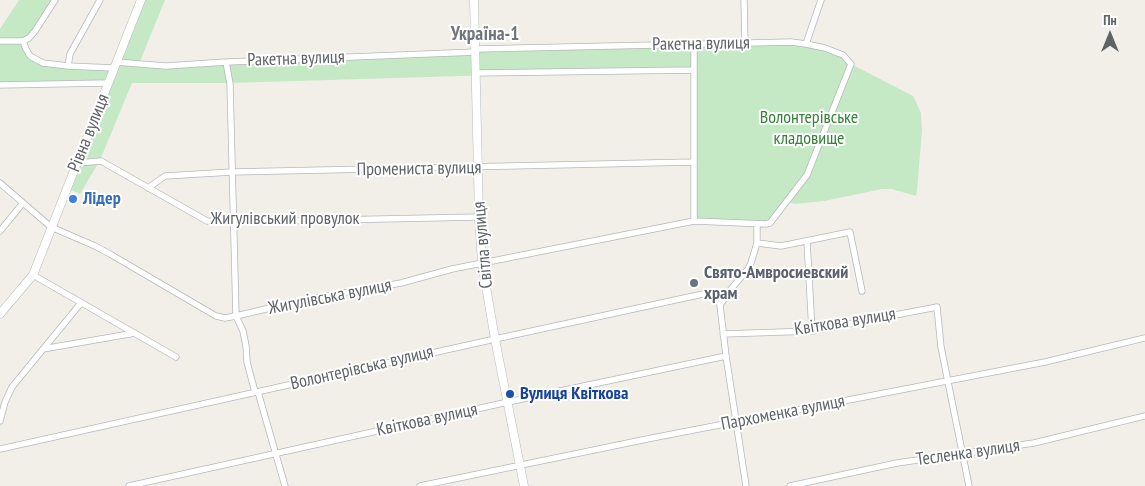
<!DOCTYPE html>
<meta charset="utf-8">
<style>
body{margin:0}
#map{position:relative;width:1145px;height:486px;overflow:hidden;background:#f1efe8;font-family:"PT Sans Narrow",sans-serif}
canvas{display:block}
.north{position:absolute;left:1085px;top:10px;width:50px;height:50px;-webkit-text-stroke:4px #fff;paint-order:stroke;rotate:0deg;font-size:14px;font-weight:700;line-height:20px;text-align:center;color:#5f6368}
.north::after{content:'';display:block;margin:auto;width:18px;height:22px;background:#5f6368;clip-path:polygon(50% 0,100% 100%,50% 72%,0 100%)}
</style>
<div id="map">
<canvas width="1145" height="486"></canvas>
<div class="north">Пн</div>
</div>
<script>
const g = document.querySelector('canvas').getContext('2d');
g.lineJoin = 'round';
function paint(path, color) { g.fillStyle = color; g.fill(path, 'evenodd'); }
const toPath = rows => new Path2D(rows.map(r => 'M' + r).join(''));
function stroke(path, color, width, dash) { g.strokeStyle = color; g.lineWidth = width; g.lineCap = dash ? 'butt' : 'round'; g.setLineDash(dash || []); g.stroke(path); }
function drawText(font, color, halo, rows, align = 'center') {
  g.font = font + ' "PT Sans Narrow",sans-serif'; g.lineWidth = 4; g.setLineDash([]); g.textBaseline = 'middle'; g.strokeStyle = halo; g.fillStyle = color; for (const [text, x, y, turn = 0] of rows) {
    g.save(); g.translate(x, y); g.rotate((+turn || 0) * Math.PI / 180); g.textAlign = isNaN(turn) ? turn : align; if (halo) g.strokeText(text, 0, 0); g.fillText(text, 0, 0); g.restore();
  }
}
const green = toPath([
 [19,0,53,0,34,30,27,36,21,40,35,62,115,70,142,0,165,0,138,66,477,51,791,42,843,55,851,64,913,96,921,113,922,131,917,190,916,196,892,189,882,189,824,201,794,204,788,201,770,223,694,221,694,69,229,83,132,83,100,160,79,161,110,82,0,83,0,29],
 [99,162,80,194,69,189,78,164]
]);
const street = toPath([
 [744,0,745,43],
 [0,41,23,41,29,38,35,31,55,0],
 [23,41,26,49,30,56,43,63,68,66,114,68],
 [694,44,694,221],
 [806,44,821,0],
 [117,62,140,64,166,66,226,62,476,52],
 [226,62,230,84,236,316,243,331,246,346,247,362,255,392],
 [68,66,70,54,100,0],
 [476,73,694,70],
 [0,85,108,83],
 [77,163,101,161,207,221,234,222,479,217],
 [0,183,51,227,95,246,110,254,216,316,225,318,236,316,304,300,401,283,452,269,694,221,766,224,770,223,807,175,851,64,843,55,825,48,806,44,791,42,476,49],
 [148,188,165,176,232,172,694,162],
 [0,231,23,203],
 [807,241,812,331],
 [757,243,781,246,850,232,862,291],
 [33,275,176,357],
 [720,305,731,289,748,269,751,263,757,243,757,224],
 [723,334,812,331,937,307,941,347,969,486],
 [43,349,135,333],
 [258,392,285,486],
 [0,421,5,402,12,387,81,303],
 [0,449,495,339,703,294,714,297,718,300,720,305,726,356,746,486],
 [129,486,508,402,726,356],
 [420,486,652,438,1045,362,1145,338],
 [790,486,897,463,1034,443,1145,416]
]);
const secondary = toPath([
 [474,0,479,217,482,263,495,339,524,486],
 [0,314,33,275,141,0]
]);
const markers = [
 [73,199,5,"#3f7fe0"],
 [694,283,5,"#6b7280"],
 [510,394,5,"#1a4fb4"]
];
const streetNames = [
 ["Ракетна вулиця",701,44,-1],
 ["Ракетна вулиця",296,59,-2],
 ["Рівна вулиця",89,133,-68],
 ["Промениста вулиця",419,169,-1],
 ["Жигулівський провулок",285,219],
 ["Світла вулиця",483,245,-95],
 ["Жигулівська вулиця",330,297,-11],
 ["Квіткова вулиця",845,322,-9],
 ["Волонтерівська вулиця",362,368,-13],
 ["Пархоменка вулиця",783,413,-11],
 ["Квіткова вулиця",427,420,-12],
 ["Тесленка вулиця",968,453,-8]
];
const parkNames = [
 ["Волонтерівське",809,118],
 ["кладовище",809,139]
];
const shopNames = [
 ["Лідер",83,199]
];
const worshipNames = [
 ["Свято-Амвросиевский",704,273],
 ["храм",704,294]
];
const transitNames = [
 ["Вулиця Квіткова",520,394]
];
const neighbourhoodNames = [
 ["Україна-1",485,35]
];
paint(green, '#c5e8c5');
stroke(street, '#b5b8bc', 7);
stroke(secondary, '#b6babf', 9);
stroke(street, '#fff', 5.5);
stroke(secondary, '#fff', 8);
for (const [x, y, r, color] of markers) { const dot = new Path2D(); dot.arc(x, y, r, 0, 2 * Math.PI); g.fillStyle = color; g.fill(dot); stroke(dot, '#fff', 2); }
drawText('18px', '#5f6368', '#fff', streetNames);
drawText('18px', '#348238', '#fff', parkNames);
drawText('bold 18px', '#366cbe', '#fff', shopNames, 'left');
drawText('bold 18px', '#5b616d', '#fff', worshipNames, 'left');
drawText('bold 18px', '#164399', '#fff', transitNames, 'left');
drawText('bold 19px', '#70757a', '#fff', neighbourhoodNames);
</script>
